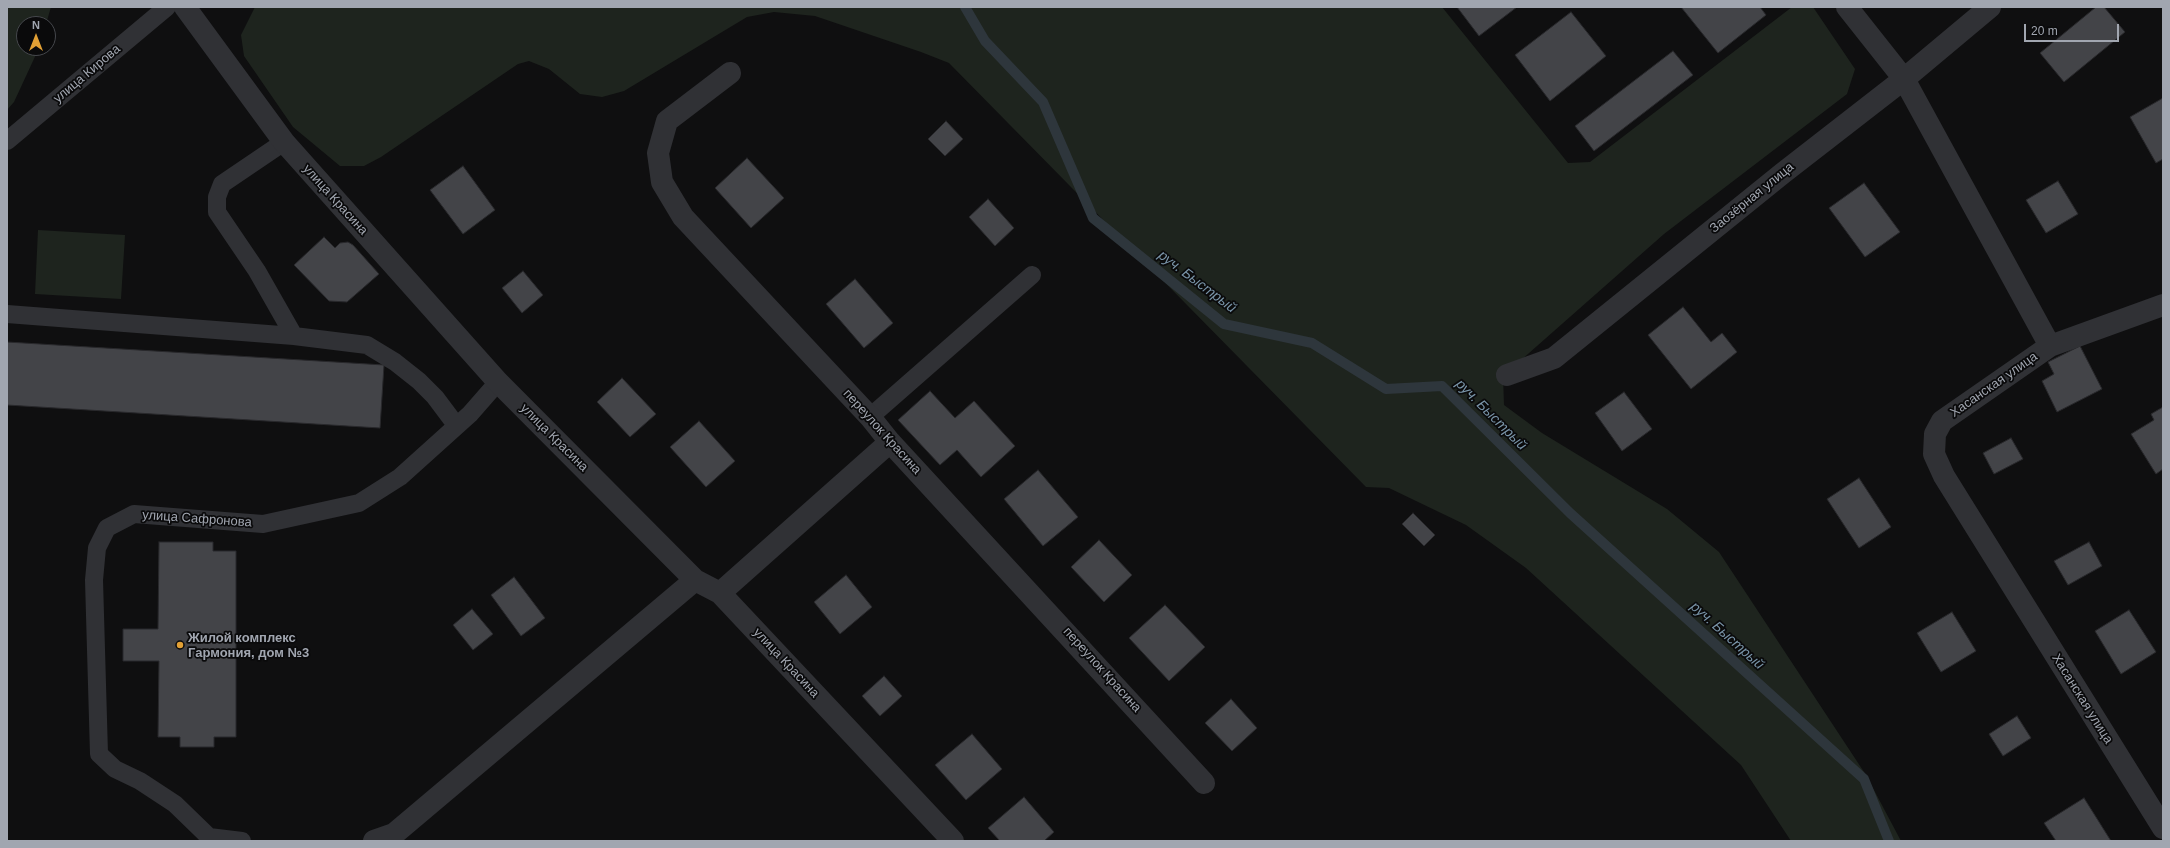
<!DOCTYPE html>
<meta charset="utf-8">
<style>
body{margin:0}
#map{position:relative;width:2170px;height:848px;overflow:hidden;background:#0f0f10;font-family:Arial,sans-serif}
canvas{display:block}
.frame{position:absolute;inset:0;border:8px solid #a1a6b0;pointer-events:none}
.north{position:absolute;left:16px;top:16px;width:40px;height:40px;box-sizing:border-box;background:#0a0a0b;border:1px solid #46484d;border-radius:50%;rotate:0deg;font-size:11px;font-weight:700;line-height:16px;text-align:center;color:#a1a6b0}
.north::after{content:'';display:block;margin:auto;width:14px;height:18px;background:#e2a035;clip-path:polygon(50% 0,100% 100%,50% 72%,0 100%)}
.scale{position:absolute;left:2024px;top:24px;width:95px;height:18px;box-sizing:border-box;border:2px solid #a1a6b0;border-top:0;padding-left:5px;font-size:12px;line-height:14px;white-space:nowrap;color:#a1a6b0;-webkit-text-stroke:3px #0a0a0b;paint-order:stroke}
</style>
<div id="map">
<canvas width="2170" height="848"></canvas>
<div class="frame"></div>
<div class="north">N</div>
<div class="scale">20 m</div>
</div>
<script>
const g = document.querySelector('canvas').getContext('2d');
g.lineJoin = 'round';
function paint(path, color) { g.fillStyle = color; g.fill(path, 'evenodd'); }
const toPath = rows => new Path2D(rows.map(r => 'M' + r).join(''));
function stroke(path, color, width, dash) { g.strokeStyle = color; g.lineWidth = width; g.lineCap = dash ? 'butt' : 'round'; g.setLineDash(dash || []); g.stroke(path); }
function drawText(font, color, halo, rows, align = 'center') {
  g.font = font + ' Arial,sans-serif'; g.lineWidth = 3.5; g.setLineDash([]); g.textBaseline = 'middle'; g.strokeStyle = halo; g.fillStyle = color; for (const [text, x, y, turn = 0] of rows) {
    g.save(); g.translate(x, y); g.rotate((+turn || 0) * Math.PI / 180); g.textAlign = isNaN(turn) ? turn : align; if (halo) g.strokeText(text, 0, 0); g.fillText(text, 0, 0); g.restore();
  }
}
const green = toPath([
 [7,7,51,7,46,24,24,24,24,48,39,48,14,102,7,110],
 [255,7,1442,7,1568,163,1590,162,1792,7,1813,7,1855,69,1847,94,1664,234,1503,376,1504,405,1542,433,1667,509,1719,552,1866,775,1901,841,1791,841,1741,765,1526,568,1466,525,1389,488,1366,487,949,63,921,52,815,16,774,12,747,17,624,91,602,97,580,94,549,69,529,61,518,64,381,157,364,166,340,166,293,127,244,56,241,35],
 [38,230,125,235,121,299,35,294]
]);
const stream = toPath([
 [965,7,985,41,1043,102,1093,218,1224,324,1312,343,1386,389,1442,386,1570,513,1864,779,1889,841]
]);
const building = toPath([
 [1457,7,1517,7,1479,36,1457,7],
 [1681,7,1760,7,1766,15,1718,53,1681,7],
 [2096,7,2104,7,2125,32,2064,82,2040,53,2096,7],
 [1571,12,1606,56,1550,101,1515,55,1571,12],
 [1673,51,1693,75,1594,151,1575,126,1673,51],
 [2163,98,2163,159,2156,163,2130,117,2163,98],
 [946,121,963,139,945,156,928,139,946,121],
 [747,158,784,198,751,228,715,188,747,158],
 [463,166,495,210,463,234,430,190,463,166],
 [2058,181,2078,214,2046,233,2026,200,2058,181],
 [1864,183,1900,232,1865,257,1829,208,1864,183],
 [988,199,1014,228,995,246,969,217,988,199],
 [324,237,335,248,340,243,348,242,353,245,379,274,347,302,329,301,294,265,324,237],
 [523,271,543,295,522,313,502,288,523,271],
 [855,279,893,323,864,348,826,304,855,279],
 [1683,307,1711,342,1722,333,1737,352,1691,389,1648,335,1683,307],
 [7,342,384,365,380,428,7,405,7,342],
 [2080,346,2102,389,2057,412,2042,381,2054,374,2048,362,2080,346],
 [622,378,656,414,630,437,597,402,622,378],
 [930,391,955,418,974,401,1015,446,981,477,957,450,940,465,898,420,930,391],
 [1624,392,1652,429,1622,451,1595,413,1624,392],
 [2163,407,2163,469,2156,474,2131,434,2154,420,2151,414,2163,407],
 [699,421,735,461,706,487,670,447,699,421],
 [2011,438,2023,459,1994,474,1983,453,2011,438],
 [1038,470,1078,517,1043,546,1004,499,1038,470],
 [1859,478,1891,527,1859,548,1827,499,1859,478],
 [1413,513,1435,535,1424,546,1402,524,1413,513],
 [1099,540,1132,575,1104,602,1071,567,1099,540],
 [159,542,213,542,213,551,236,551,236,737,214,737,214,747,180,747,180,737,158,737,159,661,123,661,123,629,158,629,159,542],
 [2089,542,2102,566,2068,585,2054,561,2089,542],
 [846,575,872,607,840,634,814,602,846,575],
 [514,577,545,618,521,636,491,595,514,577],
 [1165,605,1205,647,1169,681,1129,638,1165,605],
 [472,609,493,634,473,650,453,625,472,609],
 [2129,610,2156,652,2121,674,2095,631,2129,610],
 [1952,612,1976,651,1941,672,1917,633,1952,612],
 [884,676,902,696,880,716,862,696,884,676],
 [1231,699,1257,728,1232,751,1205,723,1231,699],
 [2017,716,2031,738,2003,756,1989,734,2017,716],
 [972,734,1002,769,966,800,935,765,972,734],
 [1024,797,1054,832,1044,841,1000,841,988,828,1024,797],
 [2084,798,2111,841,2056,841,2044,823,2084,798]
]);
const lane = toPath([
 [7,141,167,7],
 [284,142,222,184,217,197,217,212,257,271,294,336],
 [7,314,294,336,367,345,395,362,419,381,435,397,456,425],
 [870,417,1032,275],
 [242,841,209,837,175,804,140,781,115,769,99,754,94,580,97,548,107,528,134,514,263,524,359,503,400,477,470,414,498,382]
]);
const street = toPath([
 [185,7,284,142,498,382,695,580,720,593,953,841],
 [1847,7,1904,79,2050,346],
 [730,73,667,121,658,153,662,182,683,217,870,417,890,442,1204,783],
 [2163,305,2050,346,1942,421,1935,434,1934,454,1944,476,2163,828],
 [1507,375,1554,358,1783,173,1904,79,1990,7],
 [720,593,890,442],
 [374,841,394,834,695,580]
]);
const markers = [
 [180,645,4,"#e2a035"]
];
const streetNames = [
 ["улица Кирова",87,74,-40],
 ["Заозёрная улица",1752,198,-39],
 ["улица Красина",335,200,48],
 ["Хасанская улица",1994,385,-35],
 ["переулок Красина",882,432,48],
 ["улица Красина",554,438,45],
 ["улица Сафронова",197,519,4],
 ["улица Красина",786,663,47],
 ["переулок Красина",1102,670,48],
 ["Хасанская улица",2082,699,58]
];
const poiNames = [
 ["Жилой комплекс",188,638],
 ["Гармония, дом №3",188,653]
];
const waterNames = [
 ["руч. Быстрый",1197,282,37],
 ["руч. Быстрый",1491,415,45],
 ["руч. Быстрый",1727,636,42]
];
paint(green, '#1e241e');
stroke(stream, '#2e363c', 10);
paint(building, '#434448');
stroke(building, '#29292c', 1);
stroke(lane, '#303135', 18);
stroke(street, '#303135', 22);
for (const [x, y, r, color] of markers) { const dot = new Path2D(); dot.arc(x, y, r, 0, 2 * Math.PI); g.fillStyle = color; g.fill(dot); stroke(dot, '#0a0a0b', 1.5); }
drawText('13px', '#a1a6b0', '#0a0a0b', streetNames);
drawText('bold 13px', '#a1a6b0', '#0a0a0b', poiNames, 'left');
drawText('italic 14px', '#7a95a9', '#0a0a0b', waterNames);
</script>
